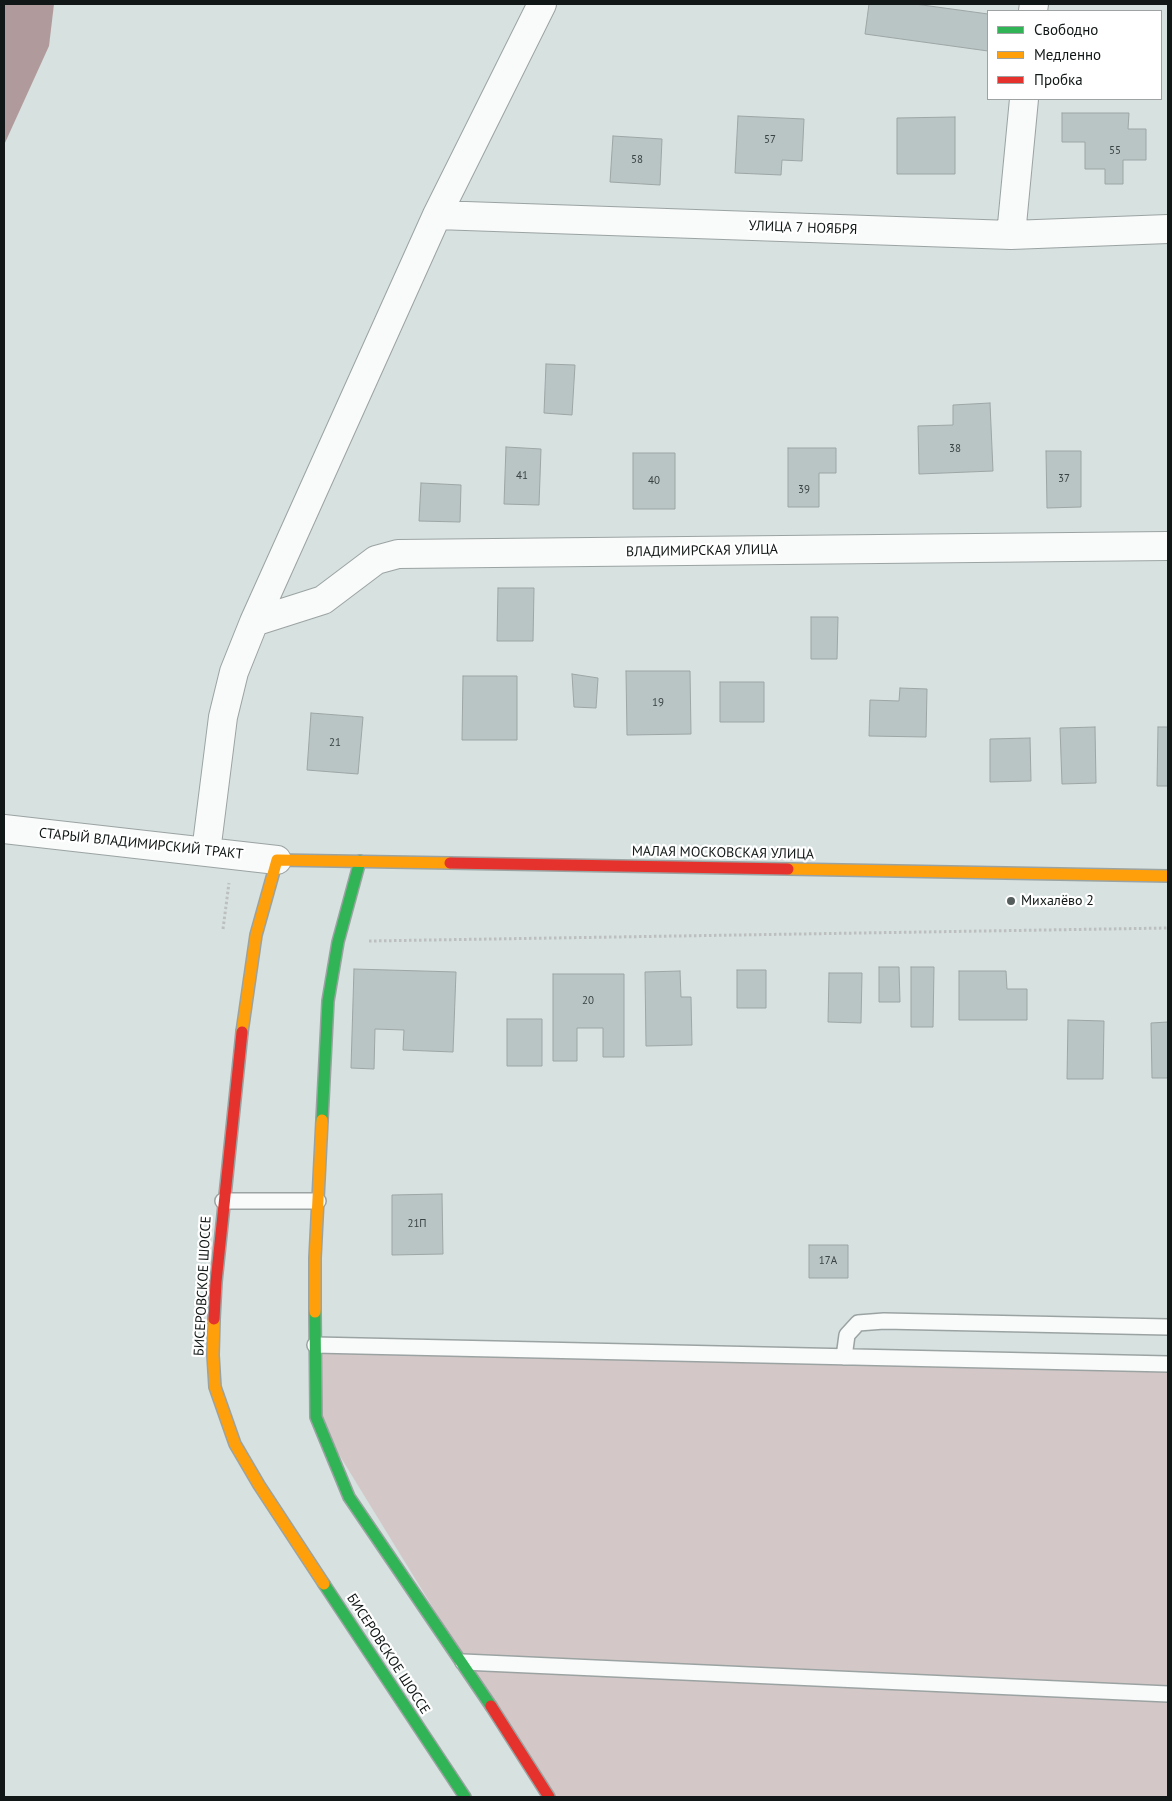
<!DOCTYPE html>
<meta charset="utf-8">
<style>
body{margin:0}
#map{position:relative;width:1172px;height:1801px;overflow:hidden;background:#d6e1e0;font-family:"PT Sans",sans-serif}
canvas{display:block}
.frame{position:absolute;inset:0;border:5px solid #101716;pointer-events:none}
.legend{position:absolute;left:987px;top:10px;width:175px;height:90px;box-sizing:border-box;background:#fff;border:1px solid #9fa2a2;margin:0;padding:6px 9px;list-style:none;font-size:15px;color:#101716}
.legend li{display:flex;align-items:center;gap:10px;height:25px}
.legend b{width:25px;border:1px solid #9fa2a2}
</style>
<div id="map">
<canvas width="1172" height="1801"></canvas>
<div class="frame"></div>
<ul class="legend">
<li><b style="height:6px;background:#30b455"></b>Свободно</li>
<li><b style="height:6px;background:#ff9f0a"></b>Медленно</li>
<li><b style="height:6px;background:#e5322d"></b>Пробка</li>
</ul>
</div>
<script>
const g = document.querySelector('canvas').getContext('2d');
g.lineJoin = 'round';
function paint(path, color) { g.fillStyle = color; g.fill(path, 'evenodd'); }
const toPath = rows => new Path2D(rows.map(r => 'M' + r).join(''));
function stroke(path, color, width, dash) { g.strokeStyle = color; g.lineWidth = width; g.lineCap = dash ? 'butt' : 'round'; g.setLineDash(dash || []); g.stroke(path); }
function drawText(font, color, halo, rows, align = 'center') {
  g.font = font + ' "PT Sans",sans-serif'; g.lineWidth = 4.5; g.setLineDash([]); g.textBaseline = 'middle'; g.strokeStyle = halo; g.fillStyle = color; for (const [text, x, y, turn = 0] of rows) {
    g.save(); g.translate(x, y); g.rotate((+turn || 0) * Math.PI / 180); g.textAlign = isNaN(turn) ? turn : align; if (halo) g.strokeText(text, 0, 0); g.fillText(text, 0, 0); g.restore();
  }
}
const green = toPath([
 [315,1345,1168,1364,1168,1797,549,1797,316,1417]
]);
const water = toPath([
 [4,4,54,4,49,46,4,145]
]);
const building = toPath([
 [869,4,915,4,988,14,988,51,865,34,869,4],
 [1062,113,1129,113,1128,129,1146,129,1146,160,1123,160,1123,184,1105,184,1105,169,1085,169,1085,142,1062,142,1062,113],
 [738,116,804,119,802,161,782,160,781,175,735,173,738,116],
 [955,117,955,174,897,174,897,118,955,117],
 [613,136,662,139,660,185,610,182,613,136],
 [546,364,575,365,572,415,544,413,546,364],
 [990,403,993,471,919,474,918,426,953,425,953,405,990,403],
 [506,447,541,449,539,505,504,504,506,447],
 [788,448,836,448,836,473,819,473,819,507,788,507,788,448],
 [1046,451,1081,451,1081,507,1047,508,1046,451],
 [633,453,675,453,675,509,633,509,633,453],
 [421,483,461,485,460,522,419,521,421,483],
 [498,588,534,588,533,641,497,641,498,588],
 [811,617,838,617,837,659,811,659,811,617],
 [626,671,690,671,691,734,627,735,626,671],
 [572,674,598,678,596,708,574,707,572,674],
 [463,676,517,676,517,740,462,740,463,676],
 [720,682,764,682,764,722,720,722,720,682],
 [900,688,927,689,926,737,869,736,870,700,899,701,900,688],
 [311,713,363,717,358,774,307,770,311,713],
 [1095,727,1096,783,1062,784,1060,728,1095,727],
 [1158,727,1168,727,1168,786,1157,786,1158,727],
 [1030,738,1031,781,990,782,990,739,1030,738],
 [879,967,899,967,900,1002,879,1002,879,967],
 [911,967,934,967,933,1027,911,1027,911,967],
 [354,969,456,972,453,1052,403,1050,404,1030,375,1029,374,1069,351,1068,354,969],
 [737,970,766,970,766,1008,737,1008,737,970],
 [680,971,681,997,691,997,692,1045,646,1046,645,972,680,971],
 [959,971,1006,971,1007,989,1027,989,1027,1020,959,1020,959,971],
 [829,973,862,973,861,1023,828,1022,829,973],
 [553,974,624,974,624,1057,603,1057,603,1028,577,1028,577,1061,553,1061,553,974],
 [507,1019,542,1019,542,1066,507,1066,507,1019],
 [1068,1020,1104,1021,1103,1079,1067,1079,1068,1020],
 [1168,1022,1168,1078,1152,1078,1151,1023,1168,1022],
 [442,1194,443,1254,392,1255,392,1195,442,1194],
 [809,1245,848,1245,848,1278,809,1278,809,1245]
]);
const path = toPath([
 [223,929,229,883],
 [369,941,1168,928]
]);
const lane = toPath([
 [223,1201,318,1201],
 [315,1345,1168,1364],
 [844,1357,847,1335,858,1323,884,1321,1168,1327],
 [463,1662,1168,1694]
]);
const street = toPath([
 [1033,11,1034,4],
 [437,215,1011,235,1168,229],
 [1011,235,1024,99],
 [254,622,323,600,376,560,398,554,1168,546],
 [4,829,277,860],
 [206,852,223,717,234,672,254,622,437,215,542,4]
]);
const fast = toPath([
 [322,1120,328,1001,338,942,360,861],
 [315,1312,316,1417,349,1497,491,1706],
 [324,1584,465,1797]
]);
const slow = toPath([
 [788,869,1168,876],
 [242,1032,256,935,277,860,450,863],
 [315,1312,315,1258,322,1120],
 [214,1319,213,1355,215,1387,235,1444,259,1485,324,1584]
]);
const jam = toPath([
 [450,863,788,869],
 [214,1319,216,1282,242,1032],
 [491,1706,549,1797]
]);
const markers = [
 [1011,901,5,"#555e5d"]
];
const numberNames = [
 ["57",770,140],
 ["55",1115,151],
 ["58",637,160],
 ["38",955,449],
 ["41",522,476],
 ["37",1064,479],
 ["40",654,481],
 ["39",804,490],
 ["19",658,703],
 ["21",335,743],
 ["20",588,1001],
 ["21П",417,1224],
 ["17А",828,1261]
];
const streetNames = [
 ["УЛИЦА 7 НОЯБРЯ",803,228,2],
 ["ВЛАДИМИРСКАЯ УЛИЦА",702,551,-1],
 ["СТАРЫЙ ВЛАДИМИРСКИЙ ТРАКТ",141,844,6],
 ["МАЛАЯ МОСКОВСКАЯ УЛИЦА",723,853,1],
 ["БИСЕРОВСКОЕ ШОССЕ",203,1286,-87],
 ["БИСЕРОВСКОЕ ШОССЕ",388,1654,57]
];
const poiNames = [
 ["Михалёво 2",1021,901]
];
paint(green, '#d3c8c7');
paint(water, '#b19a9b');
paint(building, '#b8c5c4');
stroke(building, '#9da6a5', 1);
stroke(lane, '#9ba3a2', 18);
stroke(street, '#9ba3a2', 30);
stroke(fast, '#9ba3a2', 14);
stroke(slow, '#9ba3a2', 14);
stroke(jam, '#9ba3a2', 14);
stroke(path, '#bdbfbf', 3, [2.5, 2.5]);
stroke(lane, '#f9fafa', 15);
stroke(street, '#f9fafa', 28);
stroke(fast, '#30b455', 11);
stroke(slow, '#ff9f0a', 11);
stroke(jam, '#e5322d', 11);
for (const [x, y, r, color] of markers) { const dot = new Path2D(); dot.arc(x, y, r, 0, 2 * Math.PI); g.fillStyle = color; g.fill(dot); stroke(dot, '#fff', 2); }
drawText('11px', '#3a4242', null, numberNames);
drawText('14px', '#101716', '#fff', streetNames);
drawText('14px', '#101716', '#fff', poiNames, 'left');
</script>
